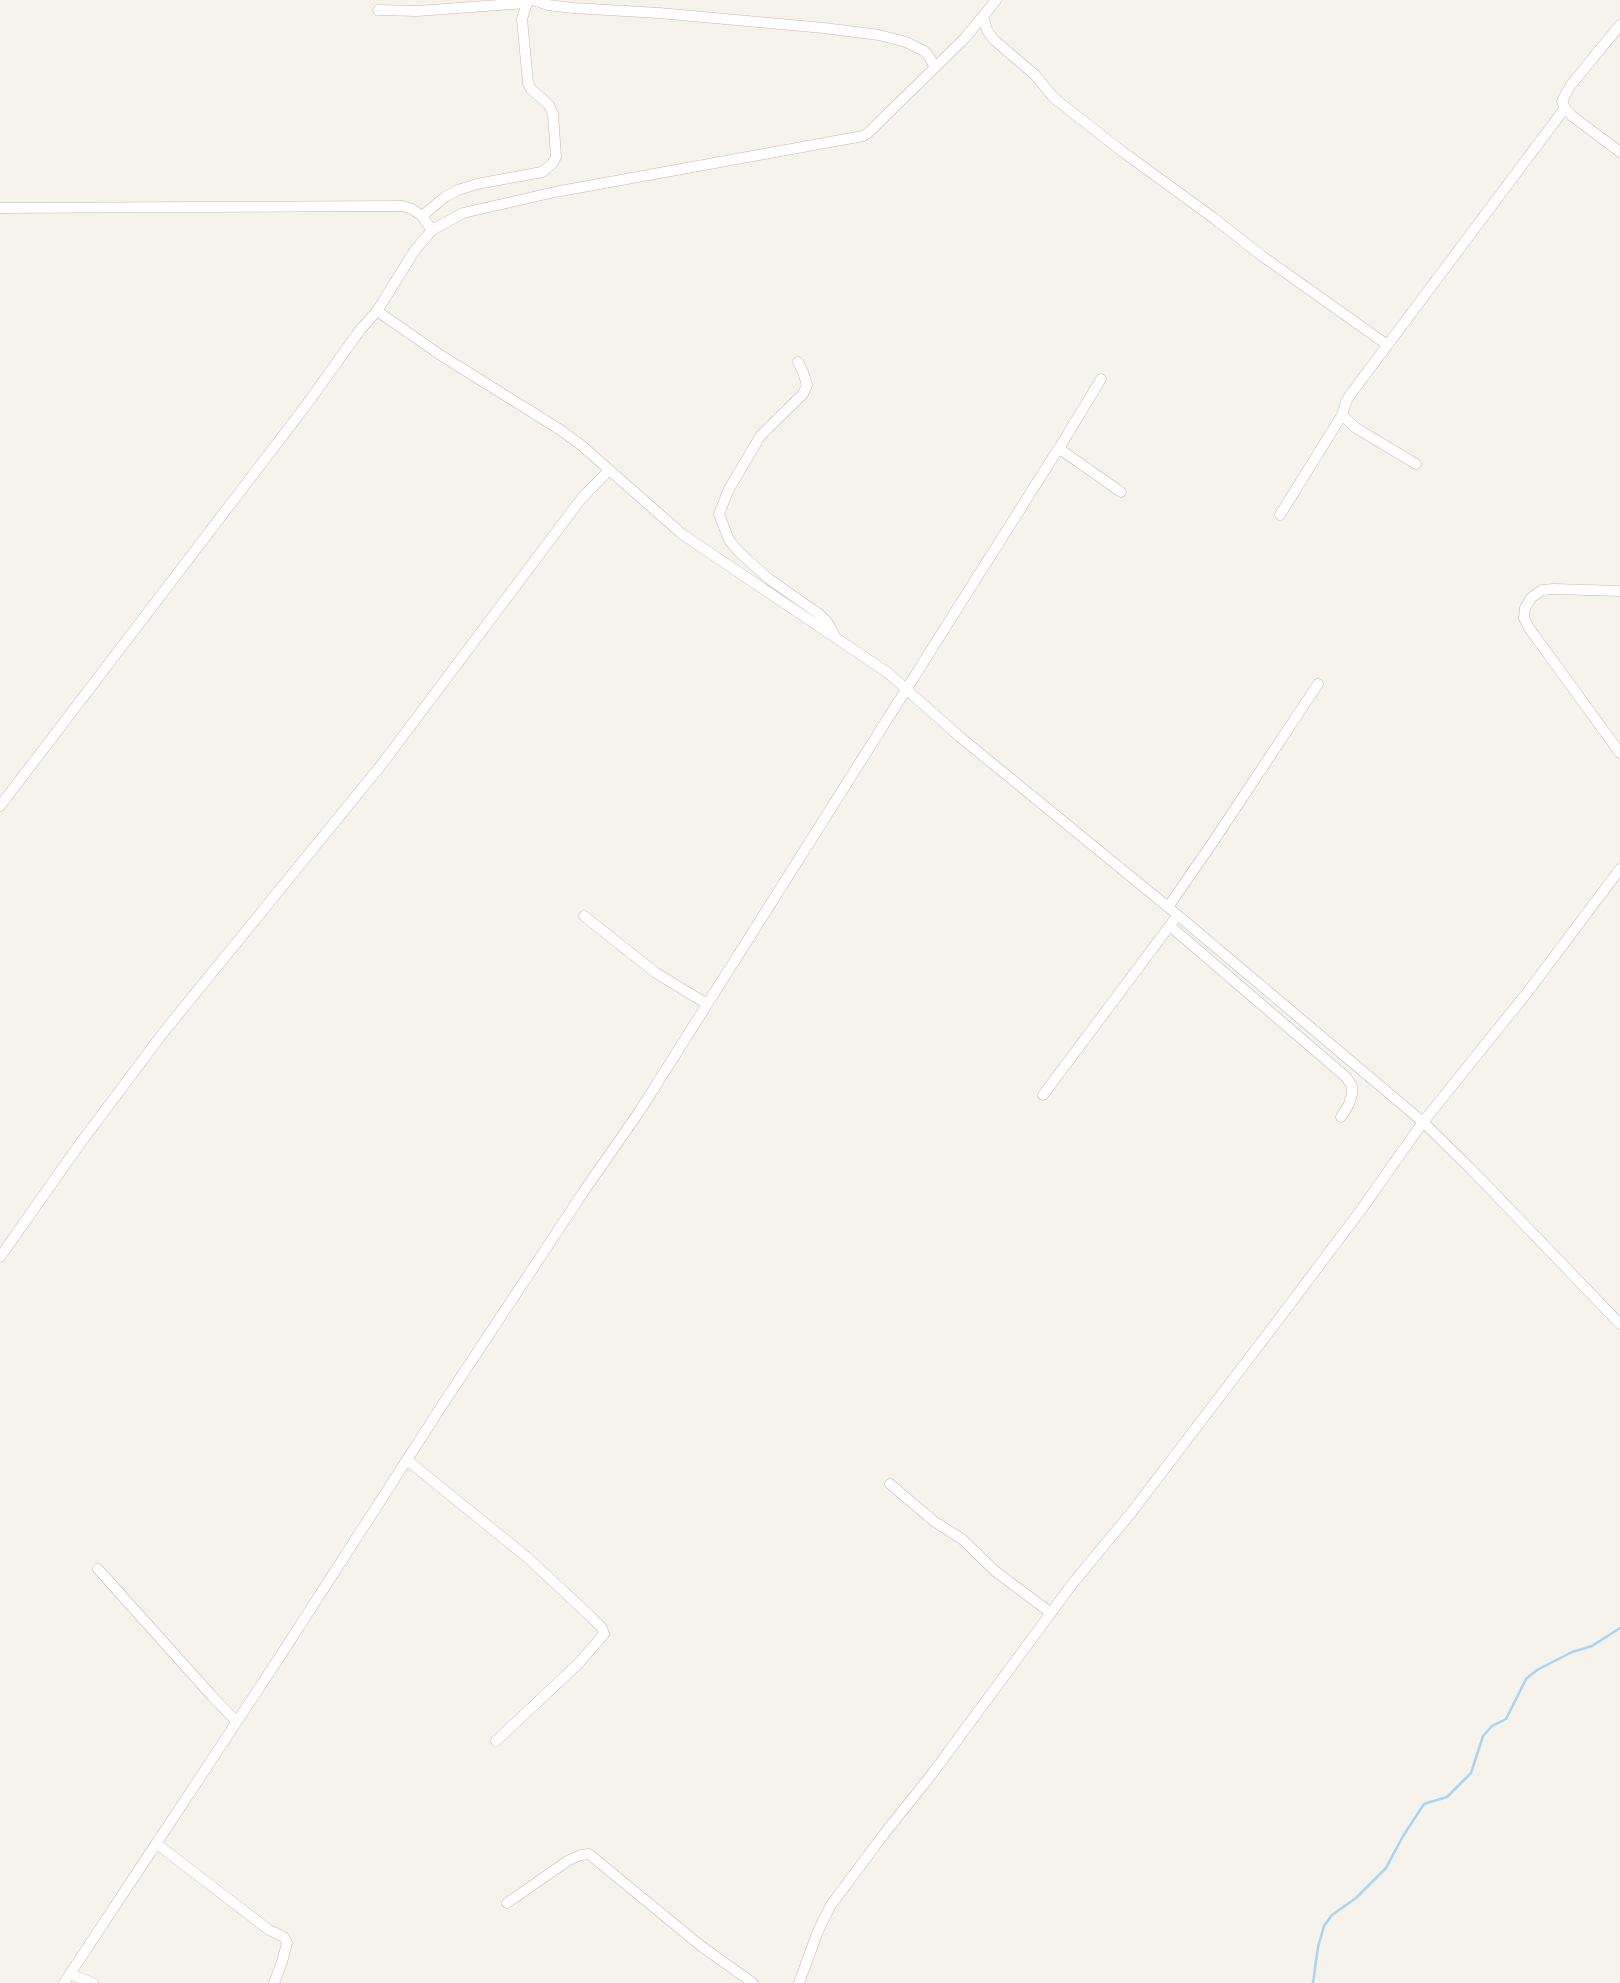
<!DOCTYPE html>
<style>
body{margin:0}
canvas{display:block;background:#f6f3ec}
</style>
<canvas width="1620" height="1983"></canvas>
<script>
const g = document.querySelector('canvas').getContext('2d');
g.lineJoin = 'round';
const toPath = rows => new Path2D(rows.map(r => 'M' + r).join(''));
function stroke(path, color, width, dash) { g.strokeStyle = color; g.lineWidth = width; g.lineCap = dash ? 'butt' : 'round'; g.setLineDash(dash || []); g.stroke(path); }
const stream = toPath([
 [1313,1983,1318,1947,1324,1926,1332,1915,1356,1898,1386,1868,1403,1836,1424,1804,1447,1797,1471,1773,1483,1736,1492,1726,1506,1719,1526,1679,1537,1670,1572,1652,1592,1646,1620,1628]
]);
const street = toPath([
 [533,0,548,5,573,8,659,13,824,28,879,35,906,42,924,51,928,55,935,67],
 [378,10,417,11,526,3],
 [983,16,987,30,993,39,1035,75,1054,98,1123,152,1215,219,1262,256,1386,344],
 [1620,25,1570,86,1562,101,1565,108,1572,116,1620,152],
 [0,208,403,206,412,209,422,216,432,230],
 [422,216,445,197,458,190,477,184,542,172,552,164,556,157,553,114,549,105,531,89,528,83,522,19,528,0],
 [377,311,442,356,559,429,581,445,682,534,888,673,960,737,1168,907,1423,1122,1471,1169,1620,1324],
 [798,362,803,372,807,385,803,394,761,435,729,489,719,514,729,540,740,553,769,579,819,614,827,622,836,638],
 [1342,415,1356,428,1416,464],
 [1058,450,1101,379],
 [1280,515,1342,415,1346,402,1350,395,1565,108],
 [1620,591,1554,589,1542,590,1531,598,1525,608,1524,618,1529,628,1620,753],
 [0,806,307,404,360,330,377,311,415,250,432,230,463,213,555,192,863,136,868,133,965,38,996,0],
 [1168,907,1211,845,1318,684],
 [584,916,656,973,707,1004],
 [1170,926,1346,1077,1352,1086,1352,1094,1349,1104,1341,1117],
 [1043,1095,1174,920],
 [0,1257,79,1145,163,1033,382,764,581,499,609,470],
 [407,1460,528,1558,589,1615,602,1628,604,1634,579,1663,496,1741],
 [890,1484,935,1522,962,1539,995,1571,1051,1613],
 [98,1569,212,1696,236,1721],
 [157,1844,269,1930,284,1937,287,1943,282,1962,274,1983],
 [507,1903,569,1860,581,1855,589,1854,701,1946,753,1983],
 [70,1974,93,1983],
 [64,1983,277,1661,441,1407,584,1191,639,1112,1055,454,1058,450,1061,450,1121,492],
 [799,1983,818,1931,831,1905,884,1834,932,1774,1073,1583,1131,1513,1269,1332,1361,1210,1423,1122,1526,994,1620,869]
]);
stroke(stream, '#a9d4f2', 2.5);
stroke(street, '#c2bbae', 11);
stroke(street, '#fff', 10);
</script>
